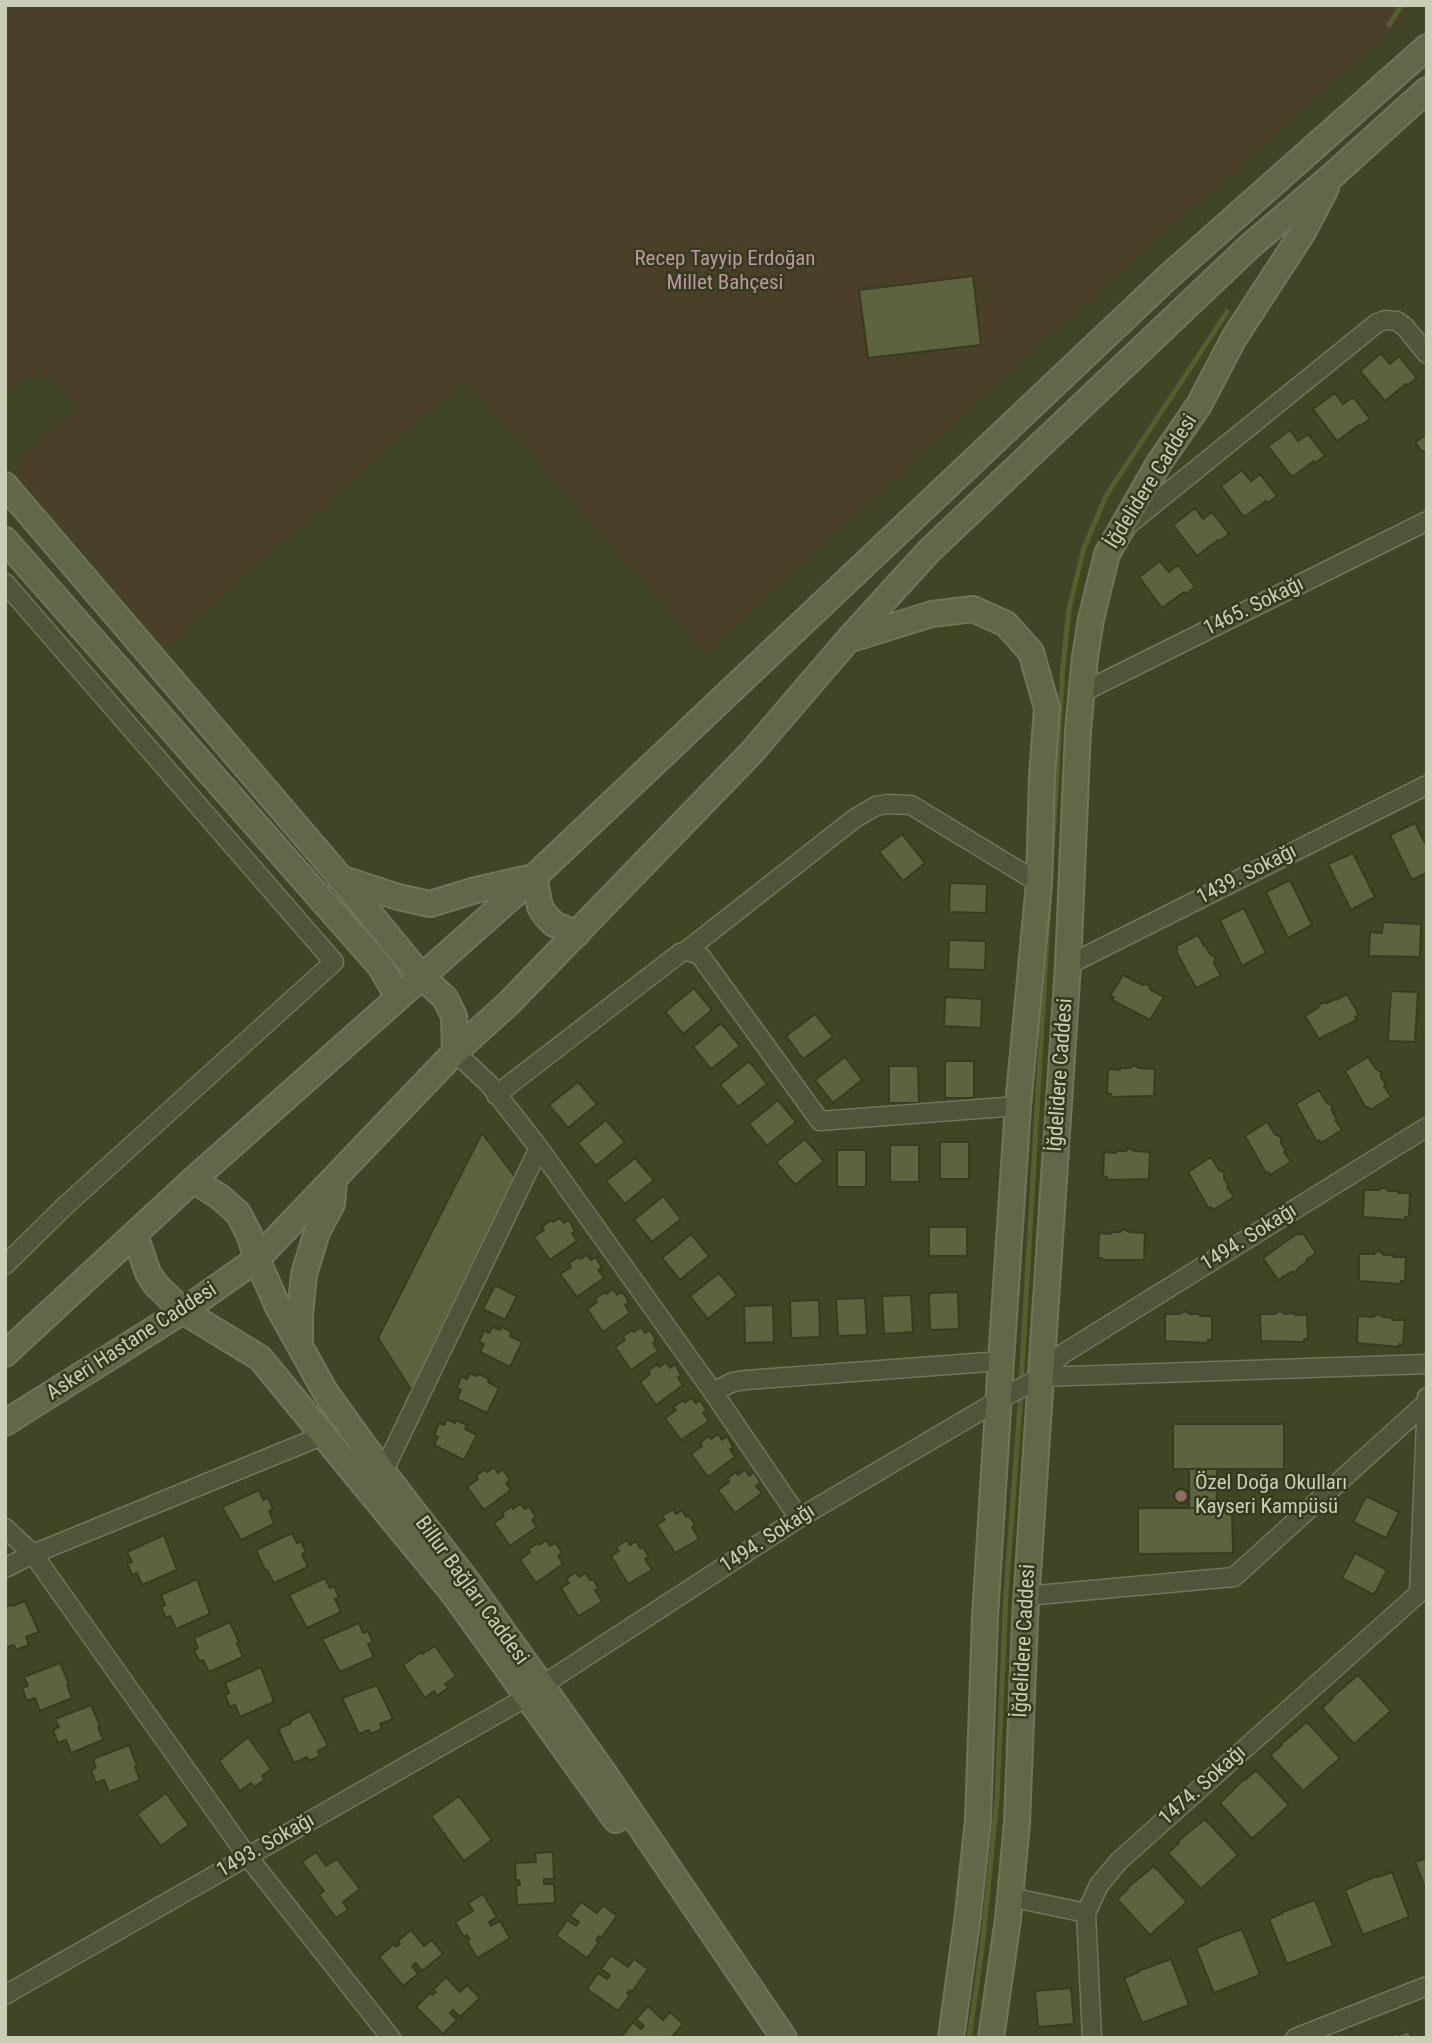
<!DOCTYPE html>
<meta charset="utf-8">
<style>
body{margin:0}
#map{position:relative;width:1432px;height:2043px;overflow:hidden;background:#404625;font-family:"Roboto Condensed",sans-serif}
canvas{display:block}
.frame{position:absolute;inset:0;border:7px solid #c9ceb7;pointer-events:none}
</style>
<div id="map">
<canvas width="1432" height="2043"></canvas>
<div class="frame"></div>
</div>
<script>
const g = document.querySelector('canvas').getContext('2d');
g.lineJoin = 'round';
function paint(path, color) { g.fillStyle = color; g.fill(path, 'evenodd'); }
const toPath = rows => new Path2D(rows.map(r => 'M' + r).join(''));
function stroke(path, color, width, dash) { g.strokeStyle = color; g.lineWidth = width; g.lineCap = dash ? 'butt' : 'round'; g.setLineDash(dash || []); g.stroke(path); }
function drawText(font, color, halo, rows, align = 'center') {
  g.font = font + ' "Roboto Condensed",sans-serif'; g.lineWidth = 5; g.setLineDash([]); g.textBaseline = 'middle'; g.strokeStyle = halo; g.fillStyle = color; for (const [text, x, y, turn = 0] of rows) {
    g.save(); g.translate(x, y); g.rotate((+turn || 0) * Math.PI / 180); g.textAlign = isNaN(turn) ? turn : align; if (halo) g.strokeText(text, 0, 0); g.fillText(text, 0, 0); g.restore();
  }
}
const green = toPath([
 [5,5,1416,5,1350,68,1063,323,705,653,465,380,164,647,17,475,26,451,77,409,40,368,5,397]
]);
const stream = toPath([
 [1389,25,1402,5],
 [1021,1383,1063,666,1069,609,1084,548,1106,496,1227,312],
 [969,2038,982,1948,997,1799,1006,1593,1021,1392]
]);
const building = toPath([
 [973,276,981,345,868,358,859,290,973,276],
 [1381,353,1390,364,1399,356,1417,378,1408,385,1406,384,1385,401,1360,371,1381,353],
 [1335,393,1343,404,1353,397,1370,419,1360,426,1359,425,1337,441,1313,409,1335,393],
 [1290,430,1298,441,1308,434,1325,456,1315,463,1314,461,1292,477,1268,446,1290,430],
 [1427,434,1427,455,1424,451,1422,452,1415,442,1427,434],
 [1242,470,1251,481,1260,474,1277,496,1268,503,1266,501,1244,517,1221,486,1242,470],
 [1195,508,1203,519,1212,512,1229,534,1220,541,1218,540,1197,556,1173,525,1195,508],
 [1160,561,1169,572,1178,565,1195,587,1186,594,1184,592,1162,608,1139,577,1160,561],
 [1415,823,1427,847,1427,873,1412,880,1390,835,1415,823],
 [902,834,925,863,903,881,879,852,902,834],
 [1353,853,1375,897,1351,910,1328,864,1353,853],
 [1290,880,1312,925,1288,938,1266,892,1290,880],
 [950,883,987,884,986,913,949,912,950,883],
 [1244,908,1266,953,1242,966,1220,920,1244,908],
 [1383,922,1421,924,1420,957,1369,956,1370,932,1382,933,1383,922],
 [1198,935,1204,946,1205,946,1210,954,1215,957,1214,963,1221,976,1196,988,1176,951,1178,949,1176,946,1198,935],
 [949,940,986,941,985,970,948,969,949,940],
 [1123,975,1143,985,1148,984,1151,990,1164,997,1150,1020,1112,1000,1114,997,1110,996,1123,975],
 [694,988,712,1010,683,1034,665,1012,694,988],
 [1391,991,1418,992,1415,1042,1388,1041,1391,991],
 [1347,994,1359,1015,1355,1017,1357,1020,1319,1039,1305,1016,1318,1008,1321,1003,1327,1003,1335,999,1336,1000,1347,994],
 [945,997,982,999,981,1028,944,1026,945,997],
 [815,1014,833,1037,803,1059,786,1036,815,1014],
 [721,1023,740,1046,711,1069,693,1047,721,1023],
 [845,1057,862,1080,833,1103,815,1080,845,1057],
 [1368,1057,1376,1069,1381,1072,1381,1077,1386,1085,1384,1086,1391,1097,1370,1110,1368,1107,1366,1108,1345,1071,1368,1057],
 [749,1061,767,1084,738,1107,720,1085,749,1061],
 [945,1061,974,1061,974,1098,945,1098,945,1061],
 [1133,1065,1140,1068,1155,1069,1154,1096,1111,1097,1111,1094,1107,1093,1108,1069,1120,1070,1120,1068,1130,1068,1133,1065],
 [889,1066,918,1066,919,1103,889,1103,889,1066],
 [578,1082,597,1104,568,1128,549,1105,578,1082],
 [1319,1090,1327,1103,1332,1105,1332,1111,1337,1119,1335,1120,1342,1130,1321,1143,1319,1140,1317,1142,1296,1104,1319,1090],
 [778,1100,796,1122,767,1146,749,1124,778,1100],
 [606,1120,625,1142,596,1166,578,1143,606,1120],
 [1267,1122,1275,1134,1281,1137,1281,1143,1286,1151,1284,1152,1291,1162,1270,1175,1268,1172,1266,1173,1245,1136,1267,1122],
 [482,1133,518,1181,412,1391,378,1338,482,1133],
 [805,1139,824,1161,795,1185,776,1162,805,1139],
 [940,1142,969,1142,969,1179,940,1179,940,1142],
 [890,1145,919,1145,919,1182,890,1182,890,1145],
 [1128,1148,1135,1151,1150,1152,1149,1179,1107,1180,1107,1177,1103,1176,1104,1152,1116,1153,1116,1151,1126,1151,1128,1148],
 [837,1150,866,1150,866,1187,837,1187,837,1150],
 [1211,1157,1219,1170,1224,1172,1224,1178,1229,1186,1227,1187,1234,1197,1213,1210,1211,1207,1209,1209,1188,1172,1211,1157],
 [635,1158,654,1180,625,1204,606,1181,635,1158],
 [1384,1187,1388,1191,1398,1191,1398,1193,1410,1193,1409,1217,1405,1217,1405,1220,1363,1217,1364,1190,1379,1190,1384,1187],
 [663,1196,681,1219,652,1242,634,1220,663,1196],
 [560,1218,564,1223,569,1220,575,1231,572,1233,577,1241,550,1260,534,1237,544,1230,542,1227,551,1220,553,1222,560,1218],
 [929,1227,967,1227,967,1256,929,1256,929,1227],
 [1124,1229,1130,1232,1145,1233,1144,1260,1102,1260,1102,1258,1098,1258,1099,1233,1111,1234,1111,1232,1120,1232,1124,1229],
 [1298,1233,1300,1235,1303,1233,1316,1253,1306,1260,1307,1262,1299,1267,1296,1272,1291,1272,1278,1280,1263,1258,1298,1233],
 [691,1234,709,1256,680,1280,662,1258,691,1234],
 [1379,1251,1384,1255,1394,1255,1393,1257,1406,1257,1405,1281,1401,1281,1401,1284,1359,1281,1359,1254,1374,1254,1379,1251],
 [587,1255,591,1260,596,1257,602,1268,598,1270,604,1278,577,1297,560,1274,571,1267,569,1263,578,1257,580,1259,587,1255],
 [719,1273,737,1295,708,1319,690,1296,719,1273],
 [495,1285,517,1296,505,1320,483,1309,495,1285],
 [613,1289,617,1295,622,1292,626,1297,629,1303,625,1305,630,1313,603,1332,587,1309,597,1302,595,1299,605,1292,606,1294,613,1289],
 [958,1292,959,1329,930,1330,929,1293,958,1292],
 [911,1295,913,1332,884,1334,882,1296,911,1295],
 [865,1298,867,1335,838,1336,836,1299,865,1298],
 [819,1300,820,1337,791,1338,790,1301,819,1300],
 [773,1305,774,1342,745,1343,744,1306,773,1305],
 [1185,1311,1190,1314,1200,1314,1200,1316,1212,1316,1212,1340,1208,1340,1208,1343,1165,1341,1165,1314,1180,1314,1185,1311],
 [1280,1311,1285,1314,1295,1313,1295,1315,1307,1315,1308,1339,1304,1339,1304,1342,1261,1341,1260,1314,1275,1314,1280,1311],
 [1378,1314,1383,1317,1392,1318,1392,1320,1405,1320,1403,1345,1399,1344,1399,1347,1357,1343,1358,1316,1373,1317,1378,1314],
 [493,1327,500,1330,502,1327,512,1332,510,1336,522,1342,510,1367,480,1352,484,1344,479,1342,484,1330,489,1333,493,1327],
 [641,1327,645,1333,650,1330,656,1340,653,1343,658,1351,631,1370,615,1347,625,1340,623,1336,632,1330,634,1332,641,1327],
 [666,1362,670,1368,675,1364,681,1375,678,1378,683,1385,656,1405,640,1382,650,1374,648,1371,657,1364,659,1367,666,1362],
 [470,1373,477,1376,479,1374,489,1379,488,1382,499,1388,487,1413,457,1399,461,1390,457,1388,461,1376,467,1379,470,1373],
 [691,1398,696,1403,700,1400,707,1411,703,1413,709,1421,681,1440,665,1418,676,1410,673,1407,683,1400,685,1403,691,1398],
 [447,1419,455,1423,456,1420,467,1425,465,1429,477,1435,464,1460,434,1445,438,1437,434,1435,439,1423,444,1425,447,1419],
 [1173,1424,1284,1424,1284,1469,1173,1469,1173,1424],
 [718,1434,722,1440,727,1436,733,1447,730,1450,735,1457,708,1477,691,1454,702,1446,700,1443,709,1436,711,1439,718,1434],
 [494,1467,498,1473,503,1469,510,1480,506,1483,511,1490,484,1510,467,1487,478,1479,476,1476,485,1469,487,1472,494,1467],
 [1189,1469,1217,1469,1217,1508,1189,1508,1189,1469],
 [745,1470,749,1476,754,1472,758,1478,760,1483,756,1486,762,1493,735,1513,718,1490,729,1482,727,1479,736,1472,738,1475,745,1470],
 [259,1490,263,1500,268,1498,273,1509,269,1511,274,1524,241,1540,222,1507,259,1490],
 [1366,1496,1399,1512,1386,1538,1353,1522,1366,1496],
 [520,1504,525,1509,529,1506,536,1517,532,1520,537,1527,510,1546,494,1523,504,1516,502,1513,512,1506,513,1509,520,1504],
 [1138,1508,1232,1508,1233,1553,1138,1554,1138,1508],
 [673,1509,676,1514,682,1510,686,1517,689,1516,695,1525,692,1527,699,1539,675,1553,657,1525,665,1520,662,1516,673,1509],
 [292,1533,297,1543,301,1541,306,1552,302,1554,308,1567,274,1583,267,1570,265,1570,256,1550,292,1533],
 [164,1535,177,1570,142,1585,137,1573,132,1575,127,1563,132,1562,127,1552,164,1535],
 [546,1540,550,1546,555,1543,559,1548,562,1553,558,1556,563,1564,536,1583,520,1560,530,1552,528,1549,538,1543,539,1545,546,1540],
 [627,1540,630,1545,636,1541,640,1548,643,1547,649,1557,645,1559,652,1570,628,1584,611,1556,619,1551,616,1547,627,1540],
 [1355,1553,1387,1570,1374,1595,1342,1578,1355,1553],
 [576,1572,579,1577,586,1573,590,1580,593,1579,599,1589,595,1590,602,1602,578,1616,561,1588,569,1583,566,1579,576,1572],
 [325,1578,330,1588,334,1586,339,1597,335,1599,341,1612,307,1628,289,1595,325,1578],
 [197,1579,210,1614,176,1629,170,1616,166,1618,161,1607,165,1605,161,1595,197,1579],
 [25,1601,39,1632,26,1637,29,1645,16,1650,14,1645,6,1648,5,1607,12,1604,13,1606,25,1601],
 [230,1622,239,1642,237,1643,243,1657,209,1672,203,1660,199,1661,194,1650,198,1648,194,1638,230,1622],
 [359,1623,363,1633,368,1631,373,1642,368,1644,374,1657,340,1672,322,1639,359,1623],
 [435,1646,456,1676,445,1684,448,1688,437,1696,434,1691,425,1698,403,1665,421,1652,422,1654,435,1646],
 [60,1663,69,1684,67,1685,72,1698,40,1711,35,1698,27,1701,22,1688,28,1686,24,1677,60,1663],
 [261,1667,274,1702,240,1717,235,1705,230,1707,225,1695,229,1693,225,1683,261,1667],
 [1358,1675,1391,1711,1354,1744,1322,1708,1333,1698,1332,1697,1358,1675],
 [377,1685,393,1719,380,1724,382,1729,371,1734,369,1730,359,1734,342,1698,377,1685],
 [91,1705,100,1726,98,1727,103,1740,71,1753,66,1740,58,1743,53,1730,59,1727,55,1719,91,1705],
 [310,1711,328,1746,318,1751,320,1756,309,1761,307,1757,294,1763,278,1729,291,1723,290,1721,310,1711],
 [1307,1722,1340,1758,1303,1791,1270,1755,1282,1745,1281,1744,1307,1722],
 [248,1737,271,1769,262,1776,265,1780,254,1787,251,1783,240,1791,219,1761,248,1737],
 [129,1745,137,1766,135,1767,140,1780,109,1792,104,1780,96,1783,91,1770,96,1768,93,1759,129,1745],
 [1256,1770,1289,1805,1252,1839,1220,1803,1244,1779,1245,1780,1256,1770],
 [166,1793,189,1825,161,1846,137,1814,166,1793],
 [459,1796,492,1840,464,1861,431,1816,459,1796],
 [1205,1819,1238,1855,1201,1889,1168,1853,1179,1843,1178,1841,1205,1819],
 [316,1852,326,1866,337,1859,360,1889,343,1902,348,1910,336,1918,319,1895,324,1891,302,1862,316,1852],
 [553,1852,554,1879,544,1879,544,1884,554,1884,555,1903,517,1905,516,1885,520,1885,519,1880,516,1881,515,1863,536,1862,535,1853,553,1852],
 [1427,1858,1427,1892,1415,1862,1427,1858],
 [1154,1866,1187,1902,1150,1935,1117,1899,1128,1889,1127,1888,1154,1866],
 [1392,1872,1409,1917,1363,1935,1345,1890,1377,1876,1378,1877,1392,1872],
 [483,1894,497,1917,489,1922,491,1926,500,1921,510,1938,477,1958,467,1941,470,1939,467,1935,464,1937,455,1922,473,1911,468,1903,483,1894],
 [1315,1900,1333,1946,1287,1964,1269,1919,1283,1913,1282,1912,1315,1900],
 [581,1902,597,1913,603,1905,617,1916,601,1938,599,1936,596,1940,599,1942,587,1958,556,1936,567,1920,576,1926,579,1922,570,1916,581,1902],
 [1242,1929,1260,1975,1214,1993,1196,1948,1210,1942,1210,1941,1242,1929],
 [411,1930,424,1946,432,1940,443,1954,422,1971,416,1963,412,1966,418,1974,403,1986,379,1957,394,1944,396,1947,400,1944,398,1941,411,1930],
 [611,1955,628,1967,634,1959,648,1969,632,1992,630,1990,627,1993,630,1995,618,2011,587,1989,598,1973,607,1979,610,1975,601,1969,611,1955],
 [1171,1959,1189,2005,1142,2023,1124,1978,1139,1972,1138,1971,1171,1959],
 [446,1977,460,1992,467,1985,480,1998,460,2017,453,2010,450,2013,457,2020,443,2034,416,2007,430,1993,432,1995,436,1992,433,1990,446,1977],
 [1071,1988,1074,2024,1038,2027,1035,1991,1071,1988],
 [648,2006,663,2020,670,2012,683,2024,671,2038,620,2038,633,2022,641,2029,644,2026,636,2019,648,2006],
 [1409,2031,1412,2038,1384,2038,1397,2033,1398,2035,1409,2031]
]);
const street = toPath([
 [1129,524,1377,323,1385,320,1397,321,1405,327,1427,354],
 [5,583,334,962,65,1206,5,1265],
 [1081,693,1427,521],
 [686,951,854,819,876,806,888,804,911,805,1039,883],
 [1068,965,1427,785],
 [455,1052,489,1084,539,1148,713,1392,799,1518],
 [496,1095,680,953,686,951,698,954,702,958,820,1121,1018,1106],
 [1041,1377,1061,1355,1427,1127],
 [713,1392,733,1382,746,1380,1001,1361],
 [383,1472,539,1148],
 [5,1528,33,1554,248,1857,391,2038],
 [5,1568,33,1554,324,1435],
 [1419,1593,1427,1397],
 [1026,1596,1234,1577,1427,1402],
 [541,1686,799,1518,999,1400,1041,1377,1427,1364],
 [1010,1897,1086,1913],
 [5,1995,527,1697],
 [1092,2038,1086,1913,1099,1885,1119,1861,1427,1586],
 [1295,2038,1427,1986]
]);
const secondary = toPath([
 [5,485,340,877,421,976,445,998,454,1016,455,1052],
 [5,540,380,966,398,997],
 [848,640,932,614,973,609,1006,624,1031,652,1047,708,1042,776,1039,883,1018,1106,1001,1361,985,1617,978,1820,968,1914,951,2038],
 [340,878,398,897,430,904,476,890,534,877,540,907,546,916,554,924,577,934],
 [193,1180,220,1197,238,1213,249,1234,257,1259,277,1305,326,1393,383,1472,467,1581,606,1776,784,2038],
 [135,1235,148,1273,156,1285,183,1311,260,1358,453,1593,616,1820],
 [300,1344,300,1314,304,1274,317,1232,332,1204,334,1180],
 [5,1354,193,1180,534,877,1168,277,1427,47],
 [5,1423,183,1311,257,1259,455,1052,509,1003,752,752,848,640,929,551,1249,247,1333,175,1427,90],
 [991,2038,1008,1919,1017,1823,1025,1619,1068,965,1078,730,1085,657,1091,619,1107,554,1159,463,1199,405,1234,338,1303,232,1326,188]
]);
const markers = [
 [1181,1496,7,"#8d6e63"]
];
const parkNames = [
 ["Recep Tayyip Erdoğan",725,260],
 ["Millet Bahçesi",725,284]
];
const streetNames = [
 ["İğdelidere Caddesi",1152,482,-58],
 ["1465. Sokağı",1254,607,-26],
 ["1439. Sokağı",1247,875,-27],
 ["İğdelidere Caddesi",1061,1075,-86],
 ["1494. Sokağı",1249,1238,-32],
 ["Askeri Hastane Caddesi",132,1342,-33],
 ["1494. Sokağı",768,1539,-33],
 ["Billur Bağları Caddesi",471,1591,54],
 ["İğdelidere Caddesi",1025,1641,-87],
 ["1474. Sokağı",1203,1786,-42],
 ["1493. Sokağı",266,1846,-30]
];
const poiNames = [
 ["Özel Doğa Okulları",1195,1484],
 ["Kayseri Kampüsü",1195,1508]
];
paint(green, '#4a402a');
stroke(stream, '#555f2b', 5);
paint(building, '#5c633f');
stroke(building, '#373c20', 2);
stroke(street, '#70755b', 21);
stroke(secondary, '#70755b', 28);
stroke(street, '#4f553a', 18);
stroke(secondary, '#606847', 24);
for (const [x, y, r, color] of markers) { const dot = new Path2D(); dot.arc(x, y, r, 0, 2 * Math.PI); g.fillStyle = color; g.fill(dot); stroke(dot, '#353a1e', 2.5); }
drawText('21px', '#bd989e', '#353a1e', parkNames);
drawText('21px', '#c9ceb7', '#353a1e', streetNames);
drawText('21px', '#c9ceb7', '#353a1e', poiNames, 'left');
</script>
